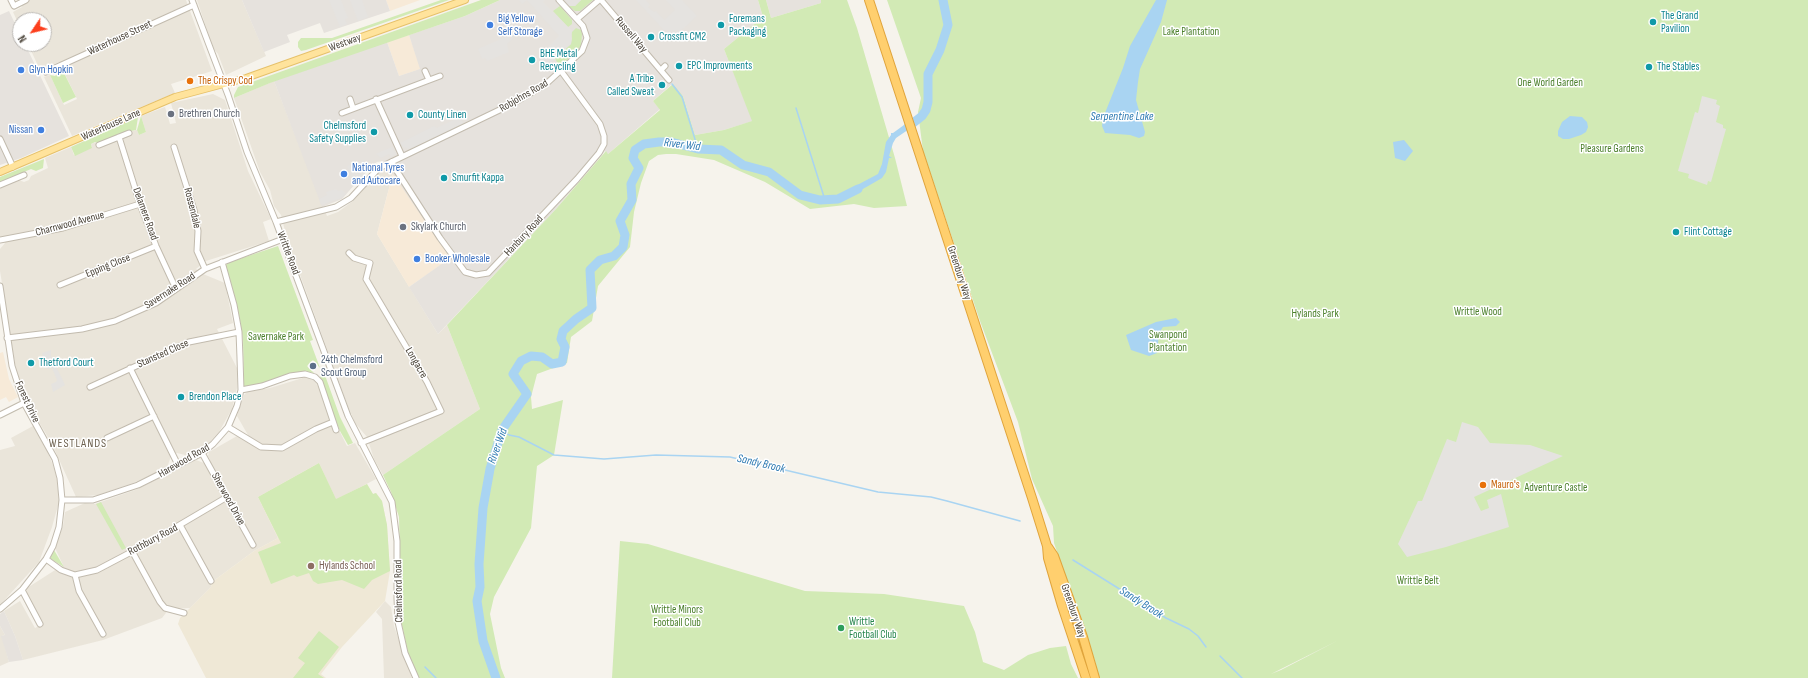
<!DOCTYPE html>
<style>
body{margin:0}
#map{position:relative;width:1808px;height:678px;overflow:hidden;background:#f6f3ec;font-family:"Sofia Sans Condensed",sans-serif}
canvas{display:block}
.north{position:absolute;left:12px;top:12px;width:40px;height:40px;box-sizing:border-box;background:#fff;border:1px solid #b7b4b0;border-radius:50%;rotate:235deg;font-size:11px;font-weight:700;line-height:16px;text-align:center;color:#4b4439}
.north::after{content:'';display:block;margin:auto;width:14px;height:18px;background:#fc3f1d;clip-path:polygon(50% 0,100% 100%,50% 72%,0 100%)}
</style>
<div id="map">
<canvas width="1808" height="678"></canvas>
<div class="north">N</div>
</div>
<script>
const g = document.querySelector('canvas').getContext('2d');
g.lineJoin = 'round';
function paint(path, color) { g.fillStyle = color; g.fill(path, 'evenodd'); }
const toPath = rows => new Path2D(rows.map(r => 'M' + r).join(''));
function stroke(path, color, width, dash) { g.strokeStyle = color; g.lineWidth = width; g.lineCap = dash ? 'butt' : 'round'; g.setLineDash(dash || []); g.stroke(path); }
function drawText(font, color, halo, rows, align = 'center') {
  g.font = font + ' "Sofia Sans Condensed",sans-serif'; g.lineWidth = 3; g.setLineDash([]); g.textBaseline = 'middle'; g.strokeStyle = halo; g.fillStyle = color; for (const [text, x, y, turn = 0] of rows) {
    g.save(); g.translate(x, y); g.rotate((+turn || 0) * Math.PI / 180); g.textAlign = isNaN(turn) ? turn : align; if (halo) g.strokeText(text, 0, 0); g.fillText(text, 0, 0); g.restore();
  }
}
const residential = toPath([
 [18,0,186,0,212,71,171,84,175,93,72,136,44,77,50,75,64,105,77,99,59,62,40,70,28,44,44,44,44,20,20,20,20,27,13,12,22,7],
 [197,0,242,0,266,56,226,75,218,54,213,48],
 [274,81,327,216,338,212,353,201,375,176,388,166,393,173,377,234,438,334,447,325,480,409,383,475,374,459,367,437,355,423,347,404,287,239,281,215,274,206,270,190,260,172,234,98],
 [213,94,225,100,248,171,271,219,263,222,269,241,206,261,196,269,203,274,225,283,233,323,217,329,237,368,237,388,232,409,219,432,209,443,189,456,177,453,171,456,167,468,133,483,98,495,76,497,52,444,30,407,16,370,0,271,0,249,5,243,4,237,0,237,0,187,19,180,24,182,29,180,31,176,48,168,45,158,71,147,74,155,92,147,91,144,96,142,99,143,130,130,131,131,137,130,139,135,146,132,141,116,165,107,170,124,176,123,171,103],
 [306,377,313,380,318,386,334,432,339,430,347,446,355,443,376,479,336,500,319,463,258,497,278,538,254,551,212,582,211,587,190,608,169,609,162,618,103,640,23,660,15,636,4,611,20,601,35,628,43,624,26,593,27,588,63,565,55,548,63,526,65,512,85,503,95,504,135,490,196,460,204,463,210,460,208,456,209,452,237,436,245,440,248,435,237,416,243,396,247,392,270,388],
 [33,426,45,445,54,468,57,480,59,502,52,527,39,562,0,605,0,450,15,446,11,438],
 [385,601,391,607,394,626,412,678,384,678,382,619,376,612],
 [0,626,5,635,2,636,9,662,0,666]
]);
const commercial = toPath([
 [386,0,420,0,390,11],
 [409,35,421,69,399,76,387,42],
 [393,173,451,258,409,287,377,234],
 [3,352,9,379,18,397,9,402,6,397,0,400,0,353]
]);
const industrial = toPath([
 [242,0,386,0,390,11,324,33,320,23,287,35,290,42,264,52],
 [500,0,758,0,763,17,724,49,753,121,724,130,695,135,683,96,672,84,653,101,660,109,608,154,605,151,556,209,438,334,409,287,450,258,384,161,377,162,370,167,342,199,322,207,274,81,387,42,399,76,420,69,409,35,465,16],
 [766,0,821,0,821,3,771,18],
 [9,11,20,34,20,44,25,44,69,136,21,158,0,165,0,15],
 [4,611,15,636,23,660,9,662,1,636,5,635,0,626,0,614]
]);
const education = toPath([
 [319,463,336,499,367,484,373,494,376,493,382,501,387,525,390,571,385,601,342,647,321,674,326,678,206,678,178,624,180,618,211,587,212,582,254,551,278,538,258,497]
]);
const green = toPath([
 [441,0,449,0,306,50,301,51,298,47,298,42,301,38,332,38],
 [481,0,500,0,465,16,270,83,234,98,234,95,238,87],
 [581,0,593,0,580,11,575,11,569,6,575,6],
 [758,0,766,0,771,18,821,3,821,0,847,0,857,28,895,158,907,206,874,208,854,204,810,209,765,182,714,160,676,154,666,154,658,155,649,161,641,183,634,212,630,247,598,286,592,321,571,337,567,363,537,374,531,397,532,409,563,400,554,455,537,466,531,528,494,597,490,614,501,668,505,678,419,678,408,653,402,625,399,517,391,492,383,475,480,409,447,325,556,209,606,151,608,154,660,110,653,101,673,84,683,96,695,135,724,130,752,121,724,49,763,17],
 [887,0,1808,0,1808,678,1098,678,1095,661,1054,543,1053,526,1032,479,1018,422,980,321,923,151,918,112,921,98],
 [1337,641,1281,670,1271,674],
 [560,6,572,20,572,24,568,27,553,11],
 [576,28,581,30,582,34,581,46,563,64,558,64,555,58,571,44,572,39,571,33],
 [62,69,76,97,63,103,50,75,55,76],
 [141,116,146,132,139,135,137,130],
 [138,117,136,130,131,131,130,130,99,143,95,142,91,144,92,148,75,156,71,147],
 [44,159,43,168,36,171,31,169,0,182,0,177],
 [278,246,313,340,310,341,320,368,313,360,307,366,314,373,302,372,261,385,244,388,243,339,238,310,226,266,227,263],
 [322,375,326,378,340,417,353,443,348,445,340,431,319,378],
 [319,463,336,499,367,484,373,494,376,493,382,501,387,525,390,571,372,580,364,589,342,580,318,584,313,581,309,573,297,577,294,575,271,584,258,552,281,543,258,497],
 [101,502,126,548,122,550,96,504],
 [620,541,648,544,805,591,884,594,964,606,975,632,983,662,1004,670,1028,655,1050,648,1066,646,1071,664,1078,678,612,678],
 [54,550,64,567,51,559,51,556],
 [319,631,339,647,318,674,324,678,293,678,305,663,298,658]
]);
const parking = toPath([
 [329,0,341,0,348,18,345,19,347,24,340,27],
 [350,0,362,0,368,17,358,21],
 [519,0,545,0,543,2,572,31,571,44,547,66,540,55,559,36,527,0,522,4],
 [565,0,581,0,575,6,569,6],
 [636,0,646,0,650,5,648,7,654,12,656,11,664,20,675,10,666,0,682,0,697,16,672,39],
 [517,32,519,33,507,44,509,52,487,61,485,58,482,59,478,49],
 [1702,96,1717,100,1716,104,1720,106,1716,122,1723,125,1723,128,1726,129,1711,182,1708,181,1707,185,1688,178,1689,174,1678,171,1695,112,1698,113],
 [460,117,464,124,409,149,403,147,400,143,434,126,437,128],
 [392,147,396,154,391,157,389,154,381,158,376,154],
 [364,160,370,167,355,186,347,166],
 [336,189,338,191,342,190,346,194,341,198,321,205,319,199,327,195,326,192],
 [51,350,51,356,65,385,53,392,51,384,56,382,57,380,52,368,47,369,42,353],
 [1462,422,1478,427,1490,443,1530,445,1563,456,1474,497,1481,511,1489,508,1487,500,1501,494,1509,527,1446,547,1407,557,1398,544,1418,501,1422,501,1447,439,1456,442]
]);
const water = toPath([
 [1156,0,1167,0,1161,22,1140,69,1138,82,1136,100,1145,132,1144,136,1139,138,1130,135,1105,133,1102,126,1103,118,1123,68,1130,46],
 [1570,116,1582,117,1587,122,1588,127,1586,132,1581,135,1569,139,1563,139,1558,136,1558,131,1562,122],
 [915,117,918,123,896,138,893,143,889,156,892,158,889,158,886,172,882,178,849,197,846,191,878,174,882,164,886,142,891,135,891,133,893,133],
 [1404,140,1413,151,1405,161,1395,158,1393,142],
 [1176,318,1180,322,1176,326,1163,327,1159,333,1157,353,1149,356,1131,350,1126,335,1156,322]
]);
const stream = toPath([
 [672,84,682,97,698,149],
 [796,108,825,200],
 [502,430,509,435,519,437,554,455,604,459,656,455,730,457,878,492,931,497,947,501,1020,521],
 [1073,560,1166,618,1189,629,1198,636,1206,647],
 [1220,656,1242,678],
 [425,667,436,678]
]);
const river = toPath([
 [908,127,922,116,926,110,928,102,928,74,940,50,948,25,943,0],
 [496,678,483,641,477,601,480,587,479,564,483,508,490,469,502,430,527,394,513,374,521,361,531,356,542,357,552,364,562,362,565,347,561,339,563,331,576,319,592,308,590,270,600,260,614,256,623,247,625,235,620,221,632,200,631,184,639,168,633,158,635,150,644,144,659,142,671,142,698,149,721,150,743,165,769,172,800,195,820,200,838,199,858,189]
]);
const minor = toPath([
 [11,0,14,6,26,0],
 [192,0,228,95,247,152,276,222,348,416,392,502,397,541,397,598,398,622,405,653,416,678],
 [601,0,669,80],
 [577,19,599,0],
 [661,70,665,66],
 [425,71,429,80],
 [46,72,194,5],
 [350,99,353,108],
 [376,99,402,156],
 [342,113,440,76],
 [119,137,140,204,156,246,176,289],
 [0,139,13,167],
 [99,145,129,133],
 [174,147,194,210,198,231,197,251,205,269],
 [391,162,440,238,465,272,476,275,488,273,577,179,599,153,604,144,604,136,600,124,561,71],
 [0,185,24,175],
 [276,222,336,207,351,198,377,170,383,166,514,103,546,84,582,51,587,38,583,26,559,0],
 [0,240,63,228,140,204],
 [349,253,354,258,370,263,366,279,427,382,441,411,361,443],
 [60,285,156,246],
 [0,286,12,366,24,403,55,459,60,478,62,500,59,527,53,546,46,559,22,590,0,609],
 [7,338,82,329,115,321,156,303,205,269,283,239],
 [130,368,178,465],
 [90,387,189,342,239,332],
 [241,390,262,386,290,376,305,374,315,377,320,382,336,430],
 [0,415,24,403],
 [228,427,261,447,282,448,316,429,333,422],
 [107,438,154,416],
 [202,453,253,545],
 [62,500,93,500,138,485,202,453,213,444,228,427,237,406,241,390,240,358,239,332,234,305,222,262],
 [180,525,211,581],
 [132,551,160,602,165,608,184,613],
 [46,559,61,570,75,575,97,570,154,540,227,497],
 [75,575,79,591,103,634],
 [22,590,40,624]
]);
const major = toPath([
 [0,172,175,97,246,78,465,0]
]);
const highway = toPath([
 [869,0,1032,498,1047,546,1048,558,1062,606,1086,678],
 [1048,547,1054,556,1083,637,1095,678]
]);
const markers = [
 [1653,22,4,"#0f9aa8"],
 [490,25,4,"#3f7fe0"],
 [721,25,4,"#0f9aa8"],
 [651,37,4,"#0f9aa8"],
 [532,60,4,"#0f9aa8"],
 [679,66,4,"#0f9aa8"],
 [1649,67,4,"#0f9aa8"],
 [21,70,4,"#3f7fe0"],
 [190,81,4,"#e8710a"],
 [662,85,4,"#0f9aa8"],
 [171,114,4,"#6b7280"],
 [410,115,4,"#0f9aa8"],
 [41,130,4,"#3f7fe0"],
 [374,132,4,"#0f9aa8"],
 [344,174,4,"#3f7fe0"],
 [444,178,4,"#0f9aa8"],
 [403,227,4,"#6b7280"],
 [1676,232,4,"#0f9aa8"],
 [417,259,4,"#3f7fe0"],
 [31,363,4,"#0f9aa8"],
 [313,366,4,"#5c6f8a"],
 [181,397,4,"#0f9aa8"],
 [1483,485,4,"#e8710a"],
 [311,566,4,"#8d6e63"],
 [841,628,4,"#2e9e5b"]
];
const cultureNames = [
 ["The Grand",1661,16],
 ["Pavilion",1661,29],
 ["Foremans",729,19],
 ["Packaging",729,32],
 ["Crossfit CM2",659,37],
 ["BHE Metal",540,54],
 ["Recycling",540,67],
 ["EPC Improvments",687,66],
 ["The Stables",1657,67],
 ["A Tribe",654,79,"right"],
 ["Called Sweat",654,92,"right"],
 ["County Linen",418,115],
 ["Chelmsford",366,126,"right"],
 ["Safety Supplies",366,139,"right"],
 ["Smurfit Kappa",452,178],
 ["Flint Cottage",1684,232],
 ["Thetford Court",39,363],
 ["Brendon Place",189,397]
];
const shopNames = [
 ["Big Yellow",498,19],
 ["Self Storage",498,32],
 ["Glyn Hopkin",29,70],
 ["Nissan",33,130,"right"],
 ["National Tyres",352,168],
 ["and Autocare",352,181],
 ["Booker Wholesale",425,259]
];
const parkNames = [
 ["Lake Plantation",1191,32],
 ["One World Garden",1550,83],
 ["Pleasure Gardens",1612,149],
 ["Writtle Wood",1478,312],
 ["Hylands Park",1315,314],
 ["Swanpond",1168,335],
 ["Plantation",1168,348],
 ["Savernake Park",276,337],
 ["Adventure Castle",1556,488],
 ["Writtle Belt",1418,581],
 ["Writtle Minors",677,610],
 ["Football Club",677,623]
];
const streetNames = [
 ["Russell Way",631,35,50],
 ["Waterhouse Street",120,38,-25],
 ["Westway",345,43,-20],
 ["Robjohns Road",524,96,-30],
 ["Waterhouse Lane",111,125,-24],
 ["Rossendale",192,208,76],
 ["Delamere Road",145,214,70],
 ["Charnwood Avenue",70,224,-15],
 ["Hanbury Road",524,236,-47],
 ["Writtle Road",288,253,69],
 ["Epping Close",108,266,-22],
 ["Greenbury Way",959,273,72],
 ["Savernake Road",170,291,-33],
 ["Stansted Close",163,354,-24],
 ["Longacre",416,363,60],
 ["Forest Drive",27,402,65],
 ["Harewood Road",184,461,-30],
 ["Sherwood Drive",228,499,61],
 ["Rothbury Road",153,540,-28],
 ["Chelmsford Road",399,591,-91],
 ["Greenbury Way",1073,611,71]
];
const foodNames = [
 ["The Crispy Cod",198,81],
 ["Mauro's",1491,485]
];
const worshipNames = [
 ["Brethren Church",179,114],
 ["Skylark Church",411,227]
];
const serviceNames = [
 ["24th Chelmsford",321,360],
 ["Scout Group",321,373]
];
const educationNames = [
 ["Hylands School",319,566]
];
const leisureNames = [
 ["Writtle",849,622],
 ["Football Club",849,635]
];
const waterNames = [
 ["Serpentine Lake",1122,117],
 ["River Wid",682,145,7],
 ["River Wid",498,446,-70],
 ["Sandy Brook",761,464,13],
 ["Sandy Brook",1141,603,32]
];
const neighbourhoodNames = [
 ["WESTLANDS",78,444]
];
paint(residential, '#eae5da');
paint(commercial, '#f7ead8');
paint(industrial, '#e6e2dd');
paint(education, '#efe8d6');
paint(green, '#d2eab5');
paint(parking, '#e5e3e0');
paint(water, '#a9d4f2');
stroke(stream, '#a9d4f2', 1.5);
stroke(river, '#a9d4f2', 9);
stroke(minor, '#c2bbae', 7);
stroke(major, '#e6c16a', 8);
stroke(highway, '#e0a43c', 10);
stroke(minor, '#fff', 5);
stroke(major, '#ffe39c', 6);
stroke(highway, '#ffcf6e', 8);
for (const [x, y, r, color] of markers) { const dot = new Path2D(); dot.arc(x, y, r, 0, 2 * Math.PI); g.fillStyle = color; g.fill(dot); stroke(dot, '#fff', 1.5); }
drawText('11px', '#0d838f', '#fff', cultureNames, 'left');
drawText('11px', '#366cbe', '#fff', shopNames, 'left');
drawText('11px', '#4a7f2a', '#fff', parkNames);
drawText('11px', '#4b4439', '#fff', streetNames);
drawText('11px', '#c56008', '#fff', foodNames, 'left');
drawText('11px', '#5b616d', '#fff', worshipNames, 'left');
drawText('11px', '#4e5e75', '#fff', serviceNames, 'left');
drawText('11px', '#785e54', '#fff', educationNames, 'left');
drawText('11px', '#27864d', '#fff', leisureNames, 'left');
drawText('italic 12px', '#2e7ab2', '#fff', waterNames);
g.letterSpacing = '1px';
drawText('12px', '#6e6250', '#fff', neighbourhoodNames);
g.letterSpacing = '0px';
</script>
